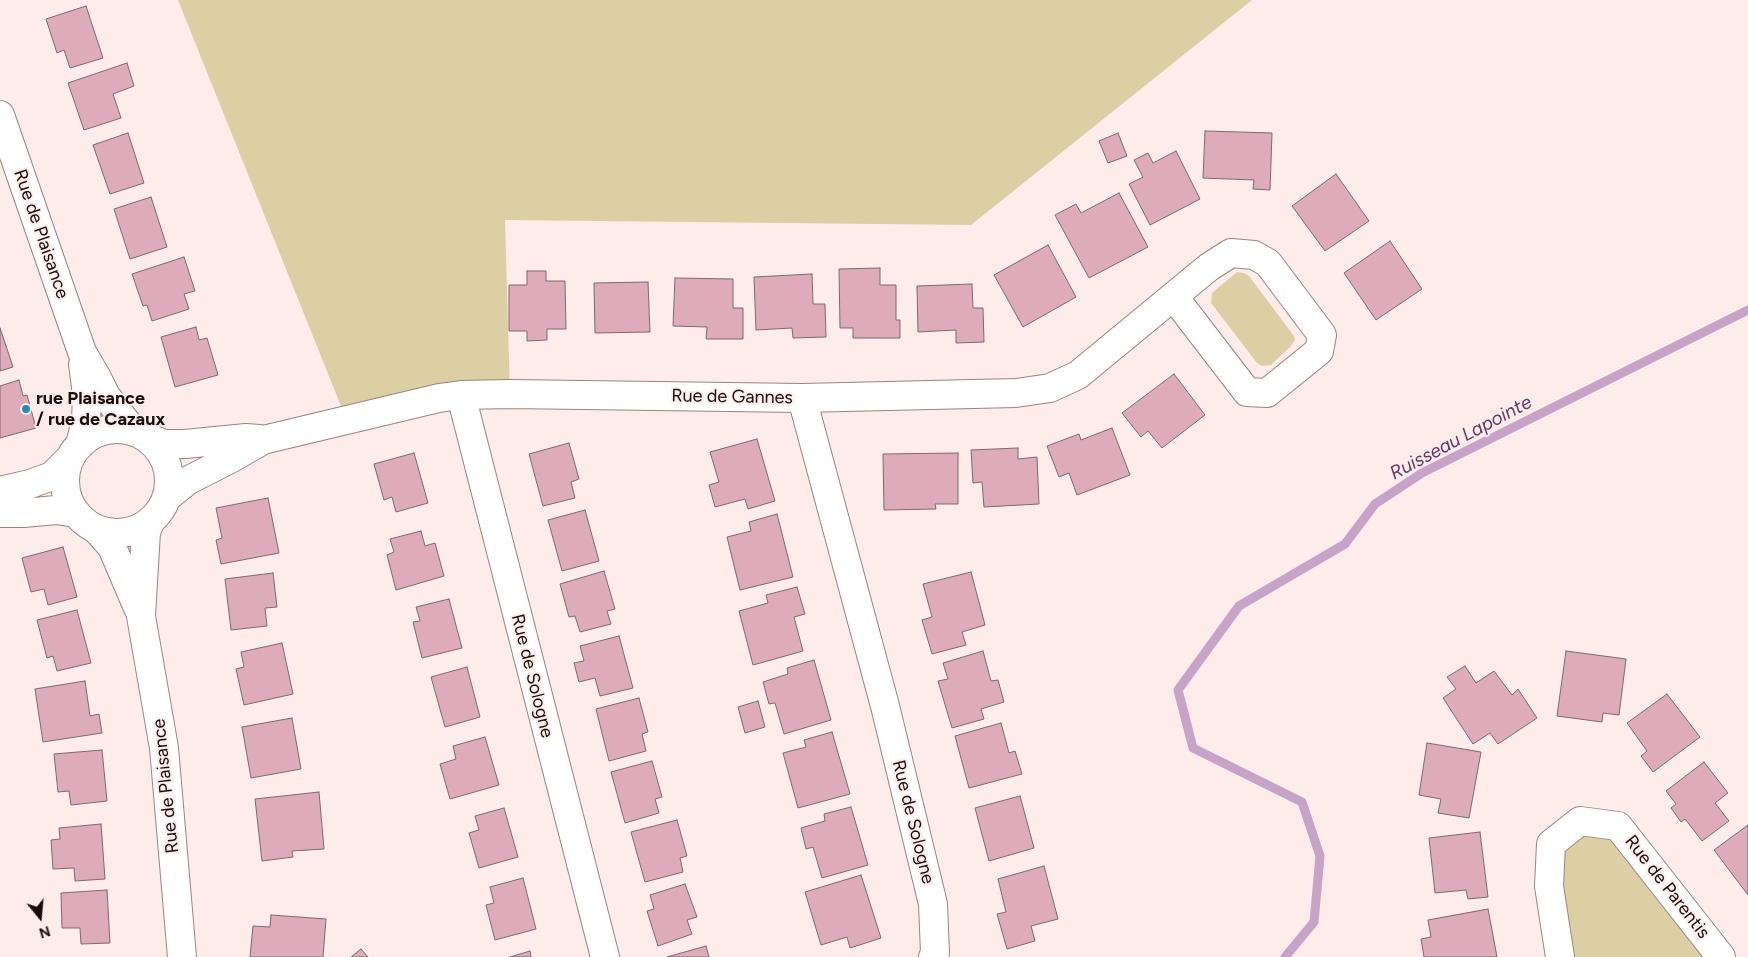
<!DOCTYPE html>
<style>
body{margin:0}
#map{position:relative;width:1748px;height:957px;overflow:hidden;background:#fdece9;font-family:Figtree,sans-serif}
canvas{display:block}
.north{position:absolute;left:15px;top:892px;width:50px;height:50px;-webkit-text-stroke:4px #fdece9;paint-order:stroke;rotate:163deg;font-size:14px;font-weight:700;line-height:20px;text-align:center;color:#170e0d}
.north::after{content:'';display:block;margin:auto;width:18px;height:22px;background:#170e0d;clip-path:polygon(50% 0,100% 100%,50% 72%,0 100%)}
</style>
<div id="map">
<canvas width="1748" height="957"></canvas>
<div class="north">N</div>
</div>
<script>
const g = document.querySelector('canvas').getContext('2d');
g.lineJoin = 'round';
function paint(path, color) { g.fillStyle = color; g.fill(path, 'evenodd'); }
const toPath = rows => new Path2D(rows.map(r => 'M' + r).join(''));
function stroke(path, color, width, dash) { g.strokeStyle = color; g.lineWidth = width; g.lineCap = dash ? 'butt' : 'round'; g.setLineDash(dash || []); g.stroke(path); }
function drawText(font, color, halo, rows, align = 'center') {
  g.font = font + ' Figtree,sans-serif'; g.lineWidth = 4; g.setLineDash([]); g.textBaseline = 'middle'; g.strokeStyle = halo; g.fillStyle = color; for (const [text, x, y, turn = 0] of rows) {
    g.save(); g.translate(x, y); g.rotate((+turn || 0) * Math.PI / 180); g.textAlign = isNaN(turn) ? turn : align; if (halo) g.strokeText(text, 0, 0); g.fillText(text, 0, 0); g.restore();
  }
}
const green = toPath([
 [178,0,1252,0,971,225,505,220,510,394,347,421],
 [1237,272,1244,273,1249,276,1294,336,1295,340,1291,346,1271,365,1262,366,1257,363,1211,303,1212,293],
 [1618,826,1721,957,1560,957,1551,844]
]);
const stream = toPath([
 [1285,957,1314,922,1320,856,1302,802,1193,748,1178,690,1239,606,1345,544,1375,504,1422,473,1748,310]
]);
const building = toPath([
 [86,6,103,58,70,68,64,50,57,53,46,19,86,6],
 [127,63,134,86,113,94,121,118,84,130,68,83,127,63],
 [1205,131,1272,133,1270,190,1253,189,1254,180,1203,178,1205,131],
 [128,133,144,183,110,194,93,145,128,133],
 [1118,133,1127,156,1108,163,1099,141,1118,133],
 [1176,151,1200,199,1150,225,1129,184,1143,177,1134,160,1148,153,1153,163,1176,151],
 [1336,174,1369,221,1325,251,1292,206,1336,174],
 [1119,193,1148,247,1089,278,1055,215,1076,204,1081,213,1119,193],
 [151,197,167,247,130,259,114,209,151,197],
 [1390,241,1422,289,1376,320,1344,273,1390,241],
 [1048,245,1076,297,1023,327,994,275,1048,245],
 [184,257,195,291,184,294,189,309,152,321,147,305,143,306,132,274,184,257],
 [880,268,880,285,896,285,896,320,900,320,900,338,853,338,853,328,840,328,839,269,880,268],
 [527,271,546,271,546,281,565,281,566,329,547,329,547,340,527,341,527,331,509,331,509,285,527,285,527,271],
 [812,274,813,304,825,304,826,337,793,338,792,328,756,330,754,277,812,274],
 [675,278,733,279,733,308,743,308,743,339,706,339,707,327,673,326,675,278],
 [648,282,650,332,595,333,594,283,648,282],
 [972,284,973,308,983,308,984,342,956,343,956,330,918,332,917,286,972,284],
 [196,327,199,340,207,338,218,375,175,387,161,337,196,327],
 [0,328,13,367,0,371,0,328],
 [1174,374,1205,415,1162,448,1148,431,1141,437,1122,413,1174,374],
 [19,380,23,396,27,395,36,428,0,438,0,386,19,380],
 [1112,428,1130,475,1077,495,1069,473,1059,477,1047,446,1079,434,1081,440,1112,428],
 [757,439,775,501,748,509,745,499,715,507,709,485,719,482,710,452,757,439],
 [569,443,579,479,571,482,575,498,543,506,529,454,569,443],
 [1018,448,1018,459,1037,457,1039,504,984,507,982,482,973,483,971,450,1018,448],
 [414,453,428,503,396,512,392,497,384,500,374,464,414,453],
 [958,453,958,504,935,504,936,509,884,510,883,454,958,453],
 [268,498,279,553,221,564,216,540,222,538,216,508,268,498],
 [585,510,599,561,562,571,548,520,585,510],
 [777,514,793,577,740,590,727,537,751,531,749,522,777,514],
 [421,531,425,546,435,543,444,576,396,590,387,555,394,552,390,539,421,531],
 [63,547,77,597,48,605,44,589,31,592,22,558,63,547],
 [604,571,615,609,607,611,611,624,580,632,575,616,569,617,560,584,604,571],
 [971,572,985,625,962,632,966,645,932,654,922,620,932,617,923,584,971,572],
 [273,573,277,607,265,608,267,626,231,630,225,579,273,573],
 [797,587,805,614,794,617,803,651,753,665,739,611,768,603,766,595,797,587],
 [449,599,462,648,422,658,413,622,420,621,416,607,449,599],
 [77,610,91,663,57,671,53,656,47,658,37,620,77,610],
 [619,636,633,688,600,696,595,678,579,682,574,663,584,661,580,646,619,636],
 [282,643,293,694,244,705,236,669,244,667,241,652,282,643],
 [983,651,991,681,998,680,1004,702,981,709,984,719,952,728,938,681,948,679,943,663,983,651],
 [1566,651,1626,659,1619,715,1603,713,1602,722,1557,716,1566,651],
 [814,660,831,720,784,734,775,703,769,704,763,682,788,674,787,668,814,660],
 [1465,666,1476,683,1494,671,1512,695,1518,689,1537,718,1498,744,1490,733,1473,744,1443,698,1456,689,1447,677,1465,666],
 [467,667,480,717,445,727,431,677,467,667],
 [85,681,90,716,99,714,102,733,43,742,35,689,85,681],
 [1667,694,1700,737,1653,772,1641,756,1647,751,1627,723,1667,694],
 [639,698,648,732,642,734,646,751,609,761,596,709,639,698],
 [758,701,765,727,745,733,738,707,758,701],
 [292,718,301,769,251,778,242,727,292,718],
 [1001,723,1009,753,1015,751,1022,774,969,788,955,736,1001,723],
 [832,732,850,794,798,808,783,753,806,747,804,740,832,732],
 [485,737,499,785,450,799,440,764,456,759,453,746,485,737],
 [1427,743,1481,752,1469,818,1438,813,1441,799,1419,795,1427,743],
 [102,750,107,801,71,805,69,791,58,792,54,754,102,750],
 [652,761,662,797,655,799,659,813,625,823,611,772,652,761],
 [1704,762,1728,793,1715,803,1729,821,1702,841,1685,819,1681,822,1671,808,1676,804,1666,791,1704,762],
 [319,792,324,849,292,851,293,857,262,861,255,799,319,792],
 [1020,796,1034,848,989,861,975,808,1020,796],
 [851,807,868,865,822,878,813,847,806,849,801,828,825,821,824,814,851,807],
 [504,808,518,857,479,868,469,833,479,830,475,816,504,808],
 [677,820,687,856,680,858,683,872,645,882,631,832,677,820],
 [101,824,105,879,75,881,74,868,53,869,51,840,60,839,59,828,101,824],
 [1748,825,1748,895,1714,850,1748,825],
 [1480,832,1488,897,1468,899,1466,890,1435,893,1429,838,1480,832],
 [1044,866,1058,919,1031,926,1035,941,1007,949,997,914,1006,912,998,879,1044,866],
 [861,875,881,938,850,948,847,937,821,945,805,892,861,875],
 [523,878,536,929,495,940,486,905,494,903,490,887,523,878],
 [685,884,697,917,687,920,692,934,658,946,647,911,654,909,650,895,685,884],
 [107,890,110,943,81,944,80,928,62,928,61,893,107,890],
 [1488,909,1497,957,1424,957,1421,939,1431,937,1428,920,1488,909],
 [271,915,326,919,323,957,250,957,253,926,270,927,271,915],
 [706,946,709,957,667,957,706,946],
 [361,949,368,957,351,957,361,949],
 [530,951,531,957,510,957,530,951]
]);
const minor = toPath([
 [0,115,82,352,96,376,106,396,134,432],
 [461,395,605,957],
 [802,398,885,706,933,904,935,953,933,957],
 '65 481a52 52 0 1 1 104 0a52 52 0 1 1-104 0Z',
 [144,436,164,444,185,444,246,438,259,439],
 [80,445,86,421,87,395,83,364],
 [0,491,30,484,52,476,70,458],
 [166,498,187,481,230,459,263,440,439,398,461,395,510,394,802,398,1016,393,1050,388,1078,375,1209,267,1231,253,1254,255,1268,263,1322,335,1319,351,1267,393,1247,392,1174,297],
 [0,513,23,513,56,510,76,513],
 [151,520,146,532,141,616,164,748,182,957],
 [95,528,112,547,138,608],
 [1560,957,1549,886,1551,844,1580,821,1618,826,1721,957]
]);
const markers = [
 [26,409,5,"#248bb3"]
];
const streetNames = [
 ["Rue de Plaisance",41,234,71],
 ["Rue de Gannes",732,397,1],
 ["Rue de Sologne",532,676,76],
 ["Rue de Plaisance",166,786,-96],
 ["Rue de Sologne",913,822,76],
 ["Rue de Parentis",1667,887,52]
];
const poiNames = [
 ["rue Plaisance",36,399],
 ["/ rue de Cazaux",36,420]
];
const waterNames = [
 ["Ruisseau Lapointe",1461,438,-28]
];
paint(green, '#ddcfa4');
stroke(stream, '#c6a3c7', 9);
paint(building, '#deabbb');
stroke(building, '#7f6870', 1);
stroke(minor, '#9c837f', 30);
stroke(minor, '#fff', 28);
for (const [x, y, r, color] of markers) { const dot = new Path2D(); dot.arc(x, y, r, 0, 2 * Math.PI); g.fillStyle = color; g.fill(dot); stroke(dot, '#fdece9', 2); }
drawText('18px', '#170e0d', '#fdece9', streetNames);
drawText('bold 18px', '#170e0d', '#fdece9', poiNames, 'left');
drawText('italic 19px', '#653867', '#fdece9', waterNames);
</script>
